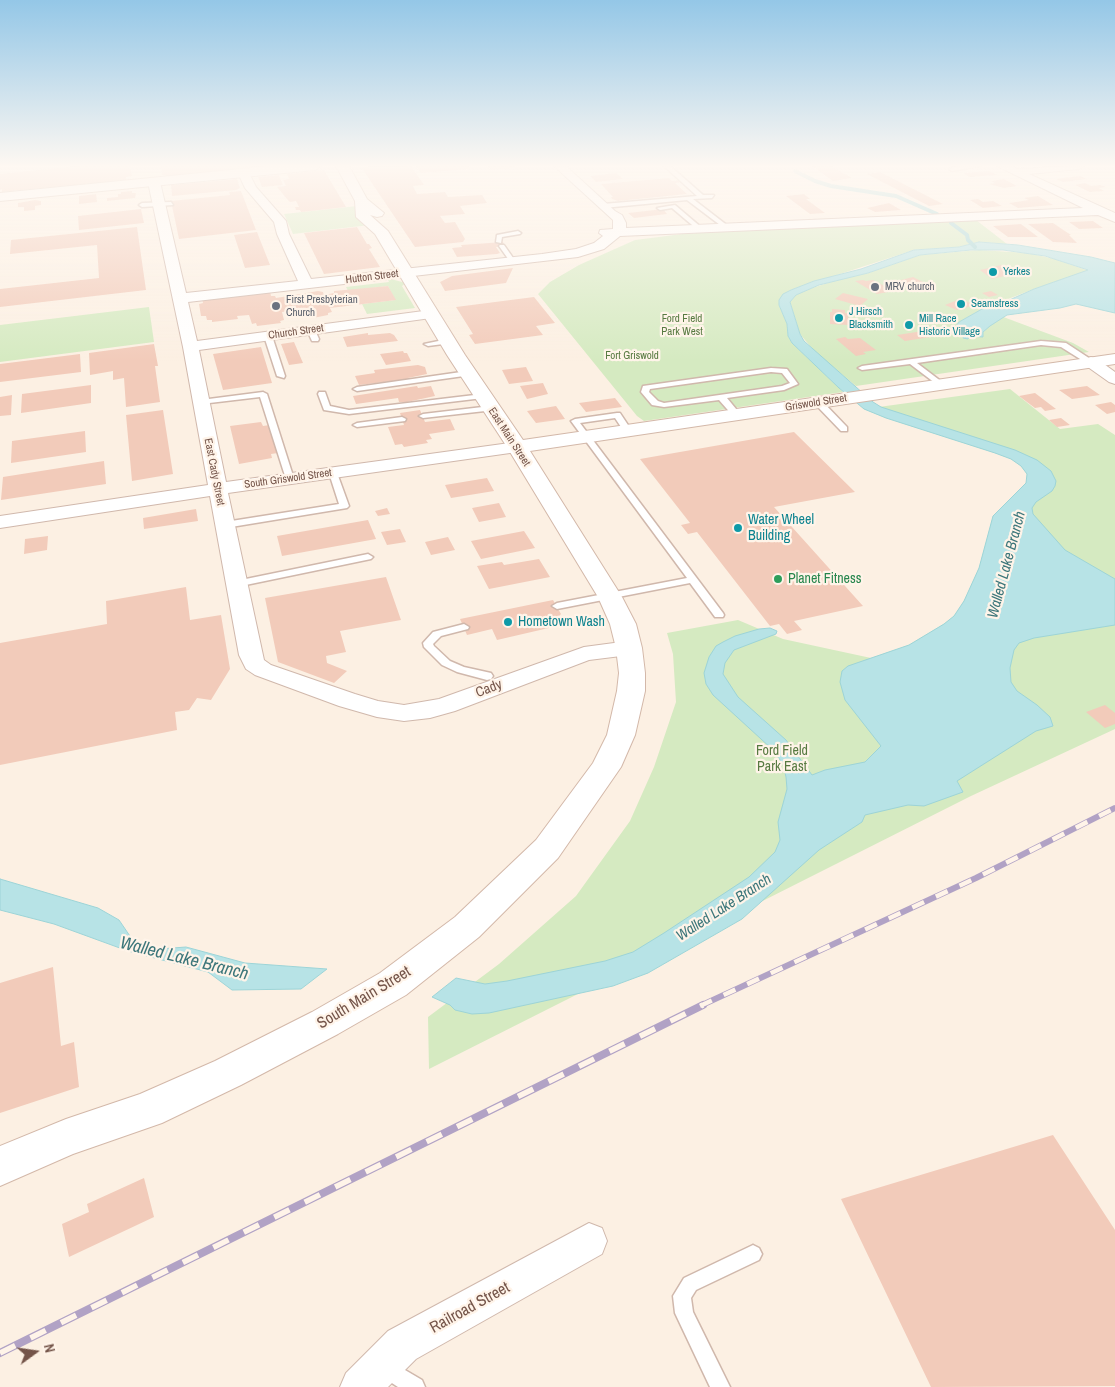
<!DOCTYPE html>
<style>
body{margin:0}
#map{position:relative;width:1115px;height:1387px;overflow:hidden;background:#fcf0e3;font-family:"Archivo Narrow",sans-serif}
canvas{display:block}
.north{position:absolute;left:10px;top:1327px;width:50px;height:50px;-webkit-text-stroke:4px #fff4e9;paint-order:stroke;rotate:76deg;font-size:14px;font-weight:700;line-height:20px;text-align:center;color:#745449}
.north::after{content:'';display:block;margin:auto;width:18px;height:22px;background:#745449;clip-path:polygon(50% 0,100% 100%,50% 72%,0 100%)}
</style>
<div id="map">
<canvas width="1115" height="1387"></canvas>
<div class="north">N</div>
</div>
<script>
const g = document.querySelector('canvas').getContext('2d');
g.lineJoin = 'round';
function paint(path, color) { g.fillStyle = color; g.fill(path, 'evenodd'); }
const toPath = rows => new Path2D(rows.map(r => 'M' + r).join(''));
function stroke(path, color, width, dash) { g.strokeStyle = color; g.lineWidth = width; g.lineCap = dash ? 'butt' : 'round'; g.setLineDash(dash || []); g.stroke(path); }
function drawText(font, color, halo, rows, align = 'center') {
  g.font = font + ' "Archivo Narrow",sans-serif'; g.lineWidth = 4.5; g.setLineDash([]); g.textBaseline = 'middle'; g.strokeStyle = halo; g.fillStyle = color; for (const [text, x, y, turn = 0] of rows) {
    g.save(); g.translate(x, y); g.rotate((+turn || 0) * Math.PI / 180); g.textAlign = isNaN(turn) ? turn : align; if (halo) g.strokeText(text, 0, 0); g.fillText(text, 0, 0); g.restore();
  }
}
const green = toPath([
 [357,206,370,225,293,234,284,214],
 [976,220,1007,244,979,242,959,247,914,250,791,290,779,305,787,324,788,336,792,343,843,392,644,421,637,416,538,294,550,282,579,265,635,240,682,234,777,228],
 [979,250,1028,253,1055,259,1089,271,1034,289,982,309,1073,343,1089,352,856,386,815,352,800,334,790,302,796,295,806,290,837,280,868,273,920,255],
 [387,278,406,283,402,286,415,308,367,314,362,304,395,300,388,286,348,291,346,287,389,282],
 [149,307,154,342,0,362,0,325],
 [1010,389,1060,429,1098,424,1115,435,1115,729,971,796,429,1069,428,1017,499,964,576,896,630,821,654,767,676,702,673,654,667,633,738,620,783,639,871,658,909,645,944,624,954,616,964,601,979,568,993,516,1026,483,1027,474,1021,466,1011,459,995,453,886,418,864,409]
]);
const water = toPath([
 [979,242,1018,245,1091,257,1115,263,1115,313,1076,304,1060,308,1007,315,990,326,983,332,983,337,969,336,968,339,963,338,964,335,951,333,959,322,982,309,998,305,1034,289,1088,270,1045,256,1003,250,971,250,920,255,868,273,819,285,796,295,790,302,800,334,804,341,873,402,881,407,1015,450,1037,460,1051,471,1056,481,1055,486,1052,491,1036,502,1032,508,1033,514,1065,550,1115,579,1115,625,1034,638,1019,643,1014,650,1010,668,1011,682,1017,691,1037,705,1050,717,1053,726,1036,731,957,781,963,792,924,806,908,805,865,815,862,822,819,850,742,919,648,973,613,986,489,1013,472,1014,455,1010,450,1005,432,997,456,978,485,984,507,981,605,961,633,952,664,933,749,877,775,852,780,840,778,822,787,789,786,777,783,764,773,750,713,695,706,684,704,673,709,657,716,646,723,642,735,636,759,629,770,628,777,631,776,634,734,650,725,663,723,674,738,697,786,740,812,775,825,770,865,762,881,746,845,700,840,682,842,671,848,666,909,645,944,624,954,616,964,601,979,568,993,516,1026,483,1027,474,1021,466,1011,459,995,453,886,418,864,409,839,388,792,343,788,336,787,324,779,305,779,300,783,294,791,290,814,281,861,269,914,250,959,247,979,242],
 [0,879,98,908,119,920,132,939,149,947,159,949,186,947,245,963,327,969,301,989,232,990,208,972,128,951,54,924,0,910,0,879]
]);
const stream = toPath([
 [795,171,815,181,831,186,896,196,937,214],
 [951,223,967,235,968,240,975,247]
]);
const building = toPath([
 [78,166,130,166,132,176,126,177,126,180,2,192,2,189,0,190,0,174],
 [161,166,252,166,252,168,167,176,162,175],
 [411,166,424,185,413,186,417,194,445,192,448,197,482,195,487,203,460,206,465,214,440,216,445,223,455,222,465,239,463,242,415,247,361,167],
 [416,166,468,166,469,169,421,173],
 [488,166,515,166,515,168,491,170],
 [812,166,831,166,852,178,833,181],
 [324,170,346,207,301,212,300,210,296,210,295,207,299,207,296,201,290,202,287,199,277,187,286,186,283,180,289,179,287,174],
 [989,171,997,175,970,177,963,173],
 [880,172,943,204,929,206,867,174],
 [616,173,623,179,596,182,590,176],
 [279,175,283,185,262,187,258,177],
 [1080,176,1087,179,1063,182,1056,179],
 [669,178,672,181,680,180,683,182,675,183,687,194,618,201,612,199,611,197,613,197,601,184],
 [237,179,240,188,236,190,172,196,171,185],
 [1004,179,1017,186,1004,188,989,184,995,183,991,181],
 [1085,183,1091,186,1100,185,1106,187,1099,188,1104,191,1090,192,1075,185],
 [132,191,132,193,136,193,135,198,107,201,107,198,118,197,118,194,121,194,121,192],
 [241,191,256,230,179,239,171,201,230,195,229,192],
 [96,194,97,202,79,204,79,196],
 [804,194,810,199,806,199,825,213,810,214,786,196],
 [1038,196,1053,205,1018,208,1009,203,1029,200,1024,198],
 [978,199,983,202,993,201,1002,206,983,208,970,200],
 [35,200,41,201,41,205,35,206,35,210,24,211,24,207,18,207,18,203],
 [889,203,901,210,875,212,867,208],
 [141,209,144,223,79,230,78,216],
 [663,209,667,214,634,218,628,213],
 [1093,221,1103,228,1079,229,1069,222],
 [1053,223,1071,235,1069,235,1077,243,1053,242,1028,224],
 [1021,224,1038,237,1008,237,993,226],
 [137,227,146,290,0,307,0,289,99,278,97,245,10,254,11,240],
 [357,227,367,244,369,244,372,248,369,249,380,267,324,274,304,233],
 [257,232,270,265,245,268,234,235],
 [503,242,505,246,496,247,500,253,497,254,457,257,452,248,462,247,461,245],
 [1001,265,1013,270,1003,272,1009,275,992,279,980,270],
 [513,268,506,283,445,291,440,282,452,276],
 [913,277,927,284,910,288,897,281],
 [863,280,866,281,873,280,894,291,877,294,855,281],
 [388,286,396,300,330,308,332,312,328,313,328,315,313,318,301,316,299,310,282,312,284,320,280,321,281,323,257,326,256,323,252,324,249,315,237,316,238,319,212,322,212,320,207,320,206,316,201,316,199,304,203,303,202,298,270,291,271,296,275,296,276,298,318,291,323,292,324,295,334,293,334,291],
 [991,291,998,295,989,297,982,293],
 [843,293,868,299,860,306,835,299],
 [534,297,555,323,536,326,543,335,475,344,469,335,473,334,456,307],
 [960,299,975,305,957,310,945,305],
 [832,309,845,310,845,313,848,313,849,325,830,324,830,312,832,312],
 [923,331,931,337,905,341,897,335],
 [368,333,368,335,390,333,394,335,398,341,347,347,343,337],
 [845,337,848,339,860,338,876,350,863,352,866,354,856,356,836,339],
 [294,342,303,363,289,365,281,344],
 [154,344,158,366,155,366,160,402,126,407,124,378,113,380,113,371,90,375,89,353],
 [261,347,272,383,223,390,213,354],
 [403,351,404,353,407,353,411,361,386,365,380,354],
 [80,354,81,372,0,382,0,364],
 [418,365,425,367,427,374,408,378,409,379,359,385,355,376,375,373,374,370],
 [526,367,533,381,509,384,502,370],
 [543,383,548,394,527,399,520,386],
 [91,385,91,403,21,413,22,394],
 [417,386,418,388,431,386,435,396,407,402,399,402,398,398,356,404,353,396],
 [1087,386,1100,395,1072,399,1059,390],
 [1035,393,1056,409,1045,411,1041,407,1035,408,1019,396],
 [12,395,11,415,0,416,0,397],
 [615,398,622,407,586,412,579,403],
 [1111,402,1115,405,1115,412,1107,414,1095,405],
 [556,406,565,419,536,423,527,411],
 [163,410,173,474,132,481,126,415],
 [420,410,425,422,450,419,455,430,429,434,432,439,426,440,428,443,404,447,402,444,395,445,388,427,404,425,400,413],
 [1061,418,1070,425,1057,427,1049,420],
 [261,422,263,426,270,425,278,453,271,454,272,458,239,464,230,426],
 [85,431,86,452,11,463,12,441],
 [794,432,855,492,774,507,863,606,794,621,802,630,787,634,779,624,770,626,697,532,688,534,681,525,690,523,640,459],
 [104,461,106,484,1,500,3,477],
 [487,478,494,491,451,498,445,485],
 [499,503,506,517,479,522,472,508],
 [387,508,390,514,378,516,375,511],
 [196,509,198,521,144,529,143,518],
 [368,520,376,539,282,556,277,536],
 [400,529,406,542,387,545,381,532],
 [524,531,535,548,481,559,471,541],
 [48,536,47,550,24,554,25,539],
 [448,537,455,550,431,555,425,542],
 [539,559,550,577,489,589,477,566,502,562,504,565],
 [386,577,401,620,340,631,346,652,326,656,327,663,347,671,334,683,278,662,265,598],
 [186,587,190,620,221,615,230,669,211,700,197,698,189,710,175,712,177,730,0,765,0,643,107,624,106,601],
 [553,600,561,614,552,624,553,627,497,640,492,629,467,635,460,619],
 [1105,705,1115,713,1115,724,1105,728,1086,712],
 [53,967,61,1046,74,1042,79,1087,0,1113,0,983],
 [1053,1135,1115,1230,1115,1386,931,1387,841,1199],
 [144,1178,154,1217,69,1257,62,1224,89,1212,87,1204]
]);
const lane = toPath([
 [664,166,670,166,703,195,714,195,712,198,693,199,728,226,728,228,724,228,687,200,603,208,600,206,603,204,697,196,664,166],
 [960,166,980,166,952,171,949,169,960,166],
 [171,202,173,205,142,207,139,205,142,203,171,202],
 [675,205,702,228,702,230,698,230,672,208,660,210,657,208,675,205],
 [518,231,521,233,520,234,502,237,501,243,496,242,497,235,518,231],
 [500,245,504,245,516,262,515,263,511,263,499,246,500,245],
 [308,328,314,328,319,339,318,341,312,341,307,330,308,328],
 [265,334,272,336,285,376,284,378,277,376,264,336,265,334],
 [448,339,452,341,451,343,428,346,424,344,448,339],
 [1041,341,1066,343,1095,362,1088,364,1061,347,1041,345,917,363,942,382,942,386,939,386,910,364,862,370,858,368,862,366,1041,341],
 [771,368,787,369,798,384,784,390,727,398,741,415,737,417,734,417,719,400,664,407,652,405,641,392,643,386,650,385,771,368],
 [771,372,782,373,790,383,782,386,664,403,658,401,649,392,650,389,771,372],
 [468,371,471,371,471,375,357,391,353,389,357,387,468,371],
 [263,392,267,394,294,479,293,481,287,481,286,479,260,397,201,404,197,402,201,400,263,392],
 [319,392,325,392,330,406,349,410,483,394,487,396,483,398,349,414,324,410,318,394,319,392],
 [815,400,821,400,847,427,847,431,841,431,815,404,815,400],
 [491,406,494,406,494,410,423,418,419,416,423,414,491,406],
 [617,413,620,413,632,431,631,433,625,433,615,418,580,423,723,613,724,615,723,617,715,617,690,583,557,609,552,606,557,603,687,578,571,421,575,419,617,413],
 [402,417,406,419,405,421,357,427,353,425,357,423,402,417],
 [333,470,337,473,349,506,347,508,225,528,220,525,225,522,339,504,329,473,333,470],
 [368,554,373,557,371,559,236,587,231,584,236,581,368,554],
 [464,624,469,627,468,629,441,636,433,644,434,646,450,661,464,667,491,673,493,676,491,679,487,680,457,672,442,665,424,647,423,643,433,632,464,624],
 [753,1245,759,1248,762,1254,759,1260,696,1290,691,1298,693,1312,730,1387,710,1387,675,1313,673,1296,684,1278,753,1245],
 [388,1360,422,1380,425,1387,398,1387,381,1376,379,1369,381,1362,388,1360]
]);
const street = toPath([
 [554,166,566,166,615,211,622,215,626,223,626,228,1083,208,997,166,1012,166,1017,169,1084,166,1079,169,1029,174,1115,213,1115,222,1098,215,620,236,604,249,578,257,188,302,197,341,431,310,436,311,438,314,436,317,431,318,199,350,226,482,517,442,523,443,526,447,523,451,517,452,228,493,264,660,271,665,355,694,378,701,404,705,439,699,584,647,629,641,637,643,640,648,637,653,629,655,589,660,455,711,430,718,404,721,377,717,339,706,255,675,246,669,239,655,210,496,0,528,0,516,208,485,183,347,148,182,150,180,158,180,160,182,186,293,298,281,277,234,274,222,245,188,238,173,240,171,248,171,256,187,286,221,289,234,311,279,542,254,576,249,594,243,603,236,599,233,600,230,613,229,613,220,554,166],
 [1091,357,1097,359,1115,372,1115,384,1109,382,1085,365,1083,362,1085,359,1091,357],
 [589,1223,602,1228,607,1241,602,1254,416,1359,388,1387,340,1387,346,1373,388,1331,589,1223]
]);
const secondary = toPath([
 [271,166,321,166,315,170,0,201,0,193,271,166],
 [336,166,349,166,367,199,384,213,382,216,377,217,370,215,388,231,465,355,523,440,1115,354,1115,364,530,451,622,597,636,624,642,648,645,673,645,691,635,735,621,767,558,858,479,937,406,995,338,1034,241,1085,162,1123,73,1154,0,1186,0,1146,66,1119,140,1094,215,1061,312,1012,380,973,455,917,536,840,593,763,607,735,617,691,619,673,616,648,610,624,598,597,507,447,447,355,375,234,356,217,355,201,336,166]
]);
const railFar1 = toPath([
 [700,1006,976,878,1115,808]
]);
const rail = toPath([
 [0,1353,703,1005]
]);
const markers = [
 [993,272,5,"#0f9aa8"],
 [875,287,5,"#6b7280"],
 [961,304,5,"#0f9aa8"],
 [276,306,5,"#6b7280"],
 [839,318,5,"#0f9aa8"],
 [909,325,5,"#0f9aa8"],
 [738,528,5,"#0f9aa8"],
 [778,579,5,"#2e9e5b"],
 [508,622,5,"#0f9aa8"]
];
const farCulturenames = [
 ["Yerkes",1003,272],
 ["Seamstress",971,304],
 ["J Hirsch",849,312],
 ["Blacksmith",849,325],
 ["Mill Race",919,319],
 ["Historic Village",919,332]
];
const farStreetnames = [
 ["Hutton Street",372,277,-7],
 ["Church Street",296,332,-8],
 ["Griswold Street",816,403,-9],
 ["East Main Street",509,437,57],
 ["East Cady Street",214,472,79],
 ["South Griswold Street",288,479,-8]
];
const farWorshipnames = [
 ["MRV church",885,287],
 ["First Presbyterian",286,300],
 ["Church",286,313]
];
const farParknames = [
 ["Ford Field",682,319],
 ["Park West",682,332],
 ["Fort Griswold",632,356]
];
const cultureNames = [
 ["Water Wheel",748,520],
 ["Building",748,536],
 ["Hometown Wash",518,622]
];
const leisureNames = [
 ["Planet Fitness",788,579]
];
const streetNames = [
 ["Cady",489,689,-21]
];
const parkNames = [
 ["Ford Field",782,751],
 ["Park East",782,767]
];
const waterNames = [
 ["Walled Lake Branch",1007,565,-75],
 ["Walled Lake Branch",724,908,-33]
];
const nearStreetnames = [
 ["South Main Street",364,998,-31],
 ["Railroad Street",470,1308,-29]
];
const nearWaternames = [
 ["Walled Lake Branch",184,959,14]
];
paint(green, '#d5eac1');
paint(water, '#b7e3e6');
stroke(water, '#9dd4d7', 1);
stroke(stream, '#9dd4d7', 4);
paint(building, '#f2cbba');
stroke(lane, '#d0b8ac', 3);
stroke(street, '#d0b8ac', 2);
stroke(secondary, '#d3b8a9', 2);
paint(lane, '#fff');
paint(street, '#fff');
paint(secondary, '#fff');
stroke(railFar1, '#b1a2c5', 6);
stroke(rail, '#b1a2c5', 8);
stroke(railFar1, '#fff4e9', 4.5, [13]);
stroke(rail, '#fff4e9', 5.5, [17]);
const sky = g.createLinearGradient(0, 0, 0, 361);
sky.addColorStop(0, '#94c7e7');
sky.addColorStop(0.46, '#fef8f2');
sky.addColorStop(1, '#fef8f200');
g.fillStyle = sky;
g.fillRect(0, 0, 1115, 361);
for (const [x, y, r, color] of markers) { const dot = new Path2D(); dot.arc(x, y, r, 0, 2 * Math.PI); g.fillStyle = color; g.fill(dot); stroke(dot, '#fff4e9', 2); }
drawText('11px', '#0d838f', '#fff4e9', farCulturenames, 'left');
drawText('11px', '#745449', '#fff4e9', farStreetnames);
drawText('11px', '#5b616d', '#fff4e9', farWorshipnames, 'left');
drawText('11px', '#577a41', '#fff4e9', farParknames);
drawText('14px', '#0d838f', '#fff4e9', cultureNames, 'left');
drawText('14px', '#27864d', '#fff4e9', leisureNames, 'left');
drawText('14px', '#745449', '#fff4e9', streetNames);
drawText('14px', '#577a41', '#fff4e9', parkNames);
drawText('italic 15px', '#3c767a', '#fff4e9', waterNames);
drawText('16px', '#745449', '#fff4e9', nearStreetnames);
drawText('italic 18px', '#3c767a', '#fff4e9', nearWaternames);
</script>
